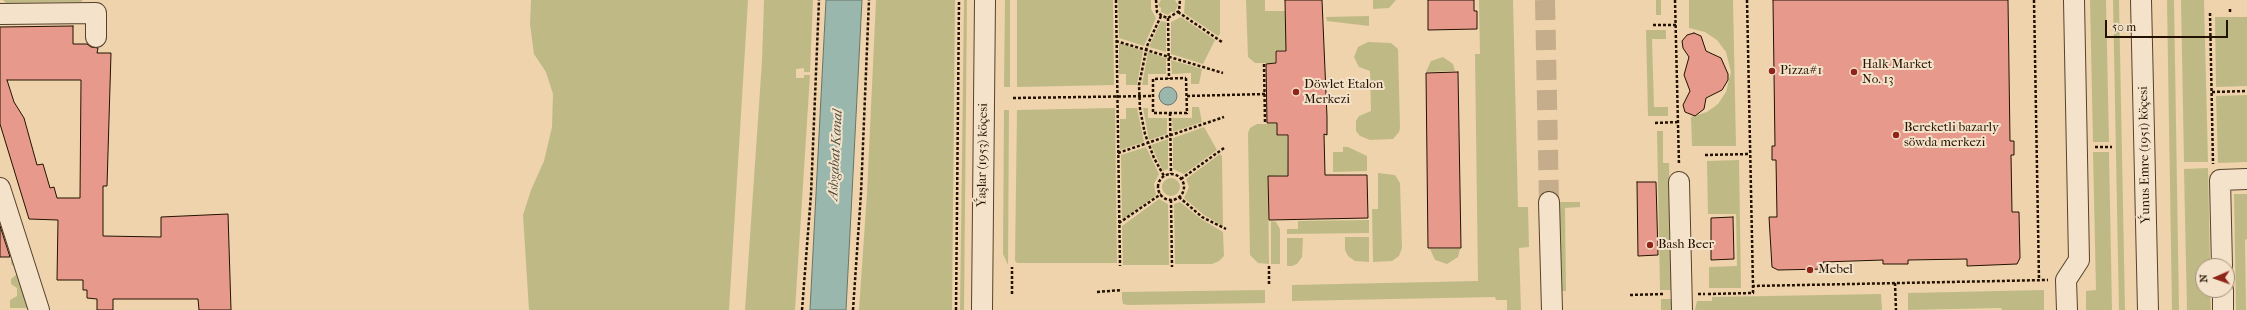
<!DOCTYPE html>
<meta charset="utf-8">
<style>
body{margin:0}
#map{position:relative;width:2247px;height:310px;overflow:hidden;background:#eed3ad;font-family:"IM FELL French Canon",serif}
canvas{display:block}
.north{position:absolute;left:2195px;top:258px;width:40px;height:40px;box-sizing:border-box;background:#f4e2ca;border:1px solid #a08f79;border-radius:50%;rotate:268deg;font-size:11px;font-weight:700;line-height:16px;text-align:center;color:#231200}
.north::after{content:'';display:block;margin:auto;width:14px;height:18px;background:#8f2418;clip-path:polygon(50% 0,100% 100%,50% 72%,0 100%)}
.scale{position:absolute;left:2105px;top:20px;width:123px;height:18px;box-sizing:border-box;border:2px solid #231200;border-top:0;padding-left:5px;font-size:12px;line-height:14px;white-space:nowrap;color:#231200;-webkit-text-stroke:3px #f4e2ca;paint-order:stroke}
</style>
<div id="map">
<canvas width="2247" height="310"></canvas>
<div class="north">N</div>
<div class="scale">50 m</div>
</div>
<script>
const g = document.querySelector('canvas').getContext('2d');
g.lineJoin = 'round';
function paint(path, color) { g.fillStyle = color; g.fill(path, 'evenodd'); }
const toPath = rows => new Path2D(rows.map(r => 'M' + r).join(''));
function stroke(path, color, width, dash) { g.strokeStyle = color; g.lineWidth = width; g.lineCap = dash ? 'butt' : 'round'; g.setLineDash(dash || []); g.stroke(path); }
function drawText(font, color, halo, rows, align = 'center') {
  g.font = font + ' "IM FELL French Canon",serif'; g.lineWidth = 4; g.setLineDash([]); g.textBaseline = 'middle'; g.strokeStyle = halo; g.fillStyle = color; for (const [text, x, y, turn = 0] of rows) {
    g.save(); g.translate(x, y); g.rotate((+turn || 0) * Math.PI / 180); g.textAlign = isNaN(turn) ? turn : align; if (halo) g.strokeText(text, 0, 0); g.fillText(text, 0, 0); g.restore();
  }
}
const green = toPath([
 [3,0,83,0,81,2,6,3],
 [531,0,748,0,729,310,529,310,523,215,531,190,544,161,552,127,553,94,546,72,534,54,530,24],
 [764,0,813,0,810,72,804,72,804,68,796,69,796,78,804,78,804,75,810,75,795,310,745,310,762,61],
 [876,0,955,0,952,310,859,310,867,193],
 [964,0,967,0,964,310,960,310],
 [1005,0,1010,0,1010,87,1004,87],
 [1017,0,1113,0,1114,85,1017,87],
 [1118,0,1151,0,1151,9,1156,18,1144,46,1119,38],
 [1161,0,1175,0,1178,5,1175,12,1171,12,1168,15,1161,12,1161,8,1158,5],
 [1185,0,1220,0,1220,34,1218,36,1184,13],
 [1246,0,1265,0,1265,11,1285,11,1286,50,1275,50,1275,63,1255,63,1248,57],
 [1373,0,1396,0,1389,8,1373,9],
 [1479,0,1513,0,1518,207,1528,207,1529,247,1519,248,1521,310,1507,310,1507,300,1496,300,1495,297,1292,301,1292,285,1478,281,1475,54,1480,54],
 [1656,0,1661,0,1661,15,1656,15],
 [1689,0,1733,0,1736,146,1692,146,1691,117,1707,112,1718,104,1726,92,1731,72,1726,52,1717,40,1705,32,1689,28],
 [2090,0,2106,0,2109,142,2093,142],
 [2113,0,2119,0,2125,310,2119,310],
 [2167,0,2174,0,2179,310,2172,310],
 [2181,0,2204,0,2208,162,2184,162],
 [1369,16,1369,26,1327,21,1326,17],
 [1181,17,1215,40,1203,64,1171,54,1171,22],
 [2215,17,2247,17,2247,86,2216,87],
 [1161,21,1166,22,1166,52,1149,47],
 [1646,30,1666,30,1666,39,1652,39,1654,107,1668,107,1668,116,1648,116],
 [1368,42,1391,43,1398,49,1400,128,1399,132,1393,139,1370,140,1360,136,1356,131,1356,121,1359,116,1371,111,1370,71,1359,67,1354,57,1358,47],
 [1119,43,1143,51,1137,85,1126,85,1126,74,1119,74],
 [1148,52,1166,58,1166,74,1148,74,1148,85,1142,85],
 [1443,57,1453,64,1455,71,1426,72,1431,61],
 [1171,60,1202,69,1199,84,1191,84,1191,73,1172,74],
 [2247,95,2247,162,2218,163,2216,96],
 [1192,107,1199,107,1202,122,1173,132,1172,118,1192,118],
 [1115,108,1117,263,1017,263,1015,261,1017,110],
 [1126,108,1137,108,1144,142,1120,150,1120,119,1126,119],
 [1143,108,1148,108,1148,118,1167,118,1167,134,1149,140],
 [1004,110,1009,110,1008,265,1003,254],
 [1257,124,1277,124,1277,136,1287,136,1288,175,1268,176,1269,264,1258,263,1250,255,1248,133,1250,128],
 [1204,127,1217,150,1184,174,1173,169,1173,138],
 [1657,131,1663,131,1663,163,1669,163,1672,290,1660,290],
 [1168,139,1168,169,1163,171,1151,145],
 [1146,147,1159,174,1154,184,1156,195,1122,220,1121,155],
 [1343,147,1348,147,1367,156,1367,171,1333,172,1333,152,1343,152],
 [2093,152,2109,152,2112,310,2086,310,2086,291,2096,290],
 [1220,154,1222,156,1223,226,1204,215,1184,198,1189,187,1186,179],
 [1739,160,1741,288,1709,288,1709,267,1737,266,1736,214,1708,214,1707,161],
 [2208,168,2210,266,2203,266,2203,290,2210,290,2211,310,2187,310,2184,169],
 [1378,173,1395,175,1400,183,1402,248,1399,256,1392,261,1373,262,1372,209,1378,209],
 '1162 187a9 9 0 1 1 18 0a9 9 0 1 1-18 0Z',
 [2234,194,2247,194,2247,239,2245,240,2246,310,2236,310],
 [1159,199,1168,204,1169,265,1123,265,1122,226],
 [1180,202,1201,219,1223,232,1224,256,1219,261,1212,264,1175,264,1174,204],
 [1559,202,1580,202,1580,207,1565,208,1566,291,1561,291],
 [1369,220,1369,233,1287,234,1287,229,1298,229,1298,221],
 [1271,221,1276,222,1280,229,1280,264,1271,264],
 [1345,237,1369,237,1369,262,1355,261,1348,256,1345,250],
 [1287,238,1303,238,1302,257,1297,264,1292,266,1287,266],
 [1430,249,1460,249,1458,257,1447,264,1435,260],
 [11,259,20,259,35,308,10,308,10,300,17,296,17,288,11,284,11,279,16,275,16,268,11,264],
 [1265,290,1265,303,1128,305,1123,304,1122,299,1122,292],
 [2044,290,2044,310,2002,310,2001,308,1908,310,1908,293],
 [1881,294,1882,310,1695,310,1697,301,1712,301,1712,297],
 [1661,299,1672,299,1672,310,1661,310]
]);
const water = toPath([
 [826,0,862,0,846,310,810,310,826,0],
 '1159 96a9 9 0 1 1 18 0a9 9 0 1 1-18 0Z'
]);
const building = toPath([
 [1285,0,1322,0,1327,117,1327,135,1324,134,1325,175,1367,175,1368,218,1269,220,1268,176,1288,176,1288,135,1277,135,1277,123,1267,123,1266,64,1276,63,1276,51,1286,51,1285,0],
 [1428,0,1474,0,1474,11,1477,11,1477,29,1428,30,1428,0],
 [1773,0,2008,0,2010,141,2014,141,2014,155,2011,155,2012,212,2019,212,2020,258,2017,264,1967,266,1967,259,1908,260,1908,264,1883,264,1883,260,1823,262,1824,269,1778,270,1772,267,1769,217,1777,217,1776,160,1772,160,1772,146,1775,146,1773,0],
 [73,26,73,44,87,44,91,47,98,48,97,53,111,53,107,186,103,186,103,236,161,237,161,217,228,214,231,310,199,310,198,299,113,299,113,310,97,310,97,299,87,298,87,290,83,290,83,280,57,280,58,220,29,219,0,124,0,27,73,26],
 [7,80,81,80,80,198,57,198,54,187,50,188,43,164,37,165,24,118,14,102,7,80],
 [1694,33,1701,36,1706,51,1721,58,1728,74,1728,80,1722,90,1706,98,1704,109,1695,116,1685,112,1683,105,1690,91,1684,75,1689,57,1683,48,1682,41,1687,35,1694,33],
 [1458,72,1461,248,1428,248,1426,73,1458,72],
 [1637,182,1656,182,1658,255,1638,256,1637,182],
 [1733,217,1734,259,1711,260,1711,218,1733,217],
 [0,226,10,257,0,257,0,226]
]);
const minorTunnel = toPath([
 [1545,0,1549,202]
]);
const path = toPath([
 [1116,0,1120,266],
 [1156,0,1157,12,1162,16,1168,18,1179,11,1180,0],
 [1675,0,1679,165],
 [1747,0,1753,286,2048,280],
 [2034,0,2039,280],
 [2230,9,2230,13],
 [1178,12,1222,42],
 [2210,13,2213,164],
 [1161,16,1147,46,1139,85,1140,109,1145,134,1154,158,1164,176],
 [1168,18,1169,79],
 [1653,25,1676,25],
 [1116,41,1223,73],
 [1264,64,1265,122],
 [1186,78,1187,113,1153,113,1153,79,1186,78],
 [2212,92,2247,91],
 [1187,96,1265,94],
 [1013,98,1153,96],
 [1170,113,1171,174],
 [1655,123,1678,122],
 [2095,147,2112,147],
 [1118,153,1224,117],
 [1705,155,1750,154],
 '1158 187a13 13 0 1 1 26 0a13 13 0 1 1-26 0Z',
 [1181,179,1224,148],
 [1179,197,1202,217,1226,229],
 [1171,200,1172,267],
 [1119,223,1161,194],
 [1269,266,1269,285],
 [1895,283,1896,310],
 [1097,292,1122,290],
 [1012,294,1012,267],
 [1698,294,1705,294],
 [1708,294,1753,293,1753,286],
 [1630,295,1663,294],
 [802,310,811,194,819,0],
 [853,310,861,193,869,0],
 [956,310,959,0]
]);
const minor = toPath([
 [2141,0,2148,310],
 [0,14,96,13,96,37],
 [1679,182,1682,310],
 [0,188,39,310],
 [1549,202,1552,310],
 [2222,266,2220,180,2247,179],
 [2223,290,2223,310],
 [982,310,985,0],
 [2067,310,2066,280,2079,260,2074,0]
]);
const markers = [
 [1772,71,4,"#8f2418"],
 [1854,72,4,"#8f2418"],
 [1296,92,4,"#8f2418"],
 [1896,135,4,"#8f2418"],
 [1650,245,4,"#8f2418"],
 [1810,270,4,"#8f2418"]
];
const poiNames = [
 ["Halk Market",1862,65],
 ["No. 13",1862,80],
 ["Pizza#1",1780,71],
 ["Döwlet Etalon",1304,85],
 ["Merkezi",1304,100],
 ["Bereketli bazarly",1904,128],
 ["söwda merkezi",1904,143],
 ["Bash Beer",1658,245],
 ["Mebel",1818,270]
];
const streetNames = [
 ["Ýaşlar (1953) köçesi",983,155,-89],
 ["Ýunus Emre (1951) köçesi",2145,155,-91]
];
const waterNames = [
 ["Ashgabat Kanal",836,155,-87]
];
paint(green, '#bfba85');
paint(water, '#99b7ac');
stroke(water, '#6a7567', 1);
paint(building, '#e79a8c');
stroke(building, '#231200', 1);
stroke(minorTunnel, '#c5ac8a', 20, [20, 10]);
stroke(minor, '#56422b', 22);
stroke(path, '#231200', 2.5, [3, 2]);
stroke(minor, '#f4e2ca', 20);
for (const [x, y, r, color] of markers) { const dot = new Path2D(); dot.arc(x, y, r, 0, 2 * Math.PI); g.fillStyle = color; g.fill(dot); stroke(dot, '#f4e2ca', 1.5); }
drawText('13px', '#231200', '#f4e2ca', poiNames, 'left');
drawText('13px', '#231200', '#f4e2ca', streetNames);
drawText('italic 14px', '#4c4c3c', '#f4e2ca', waterNames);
</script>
